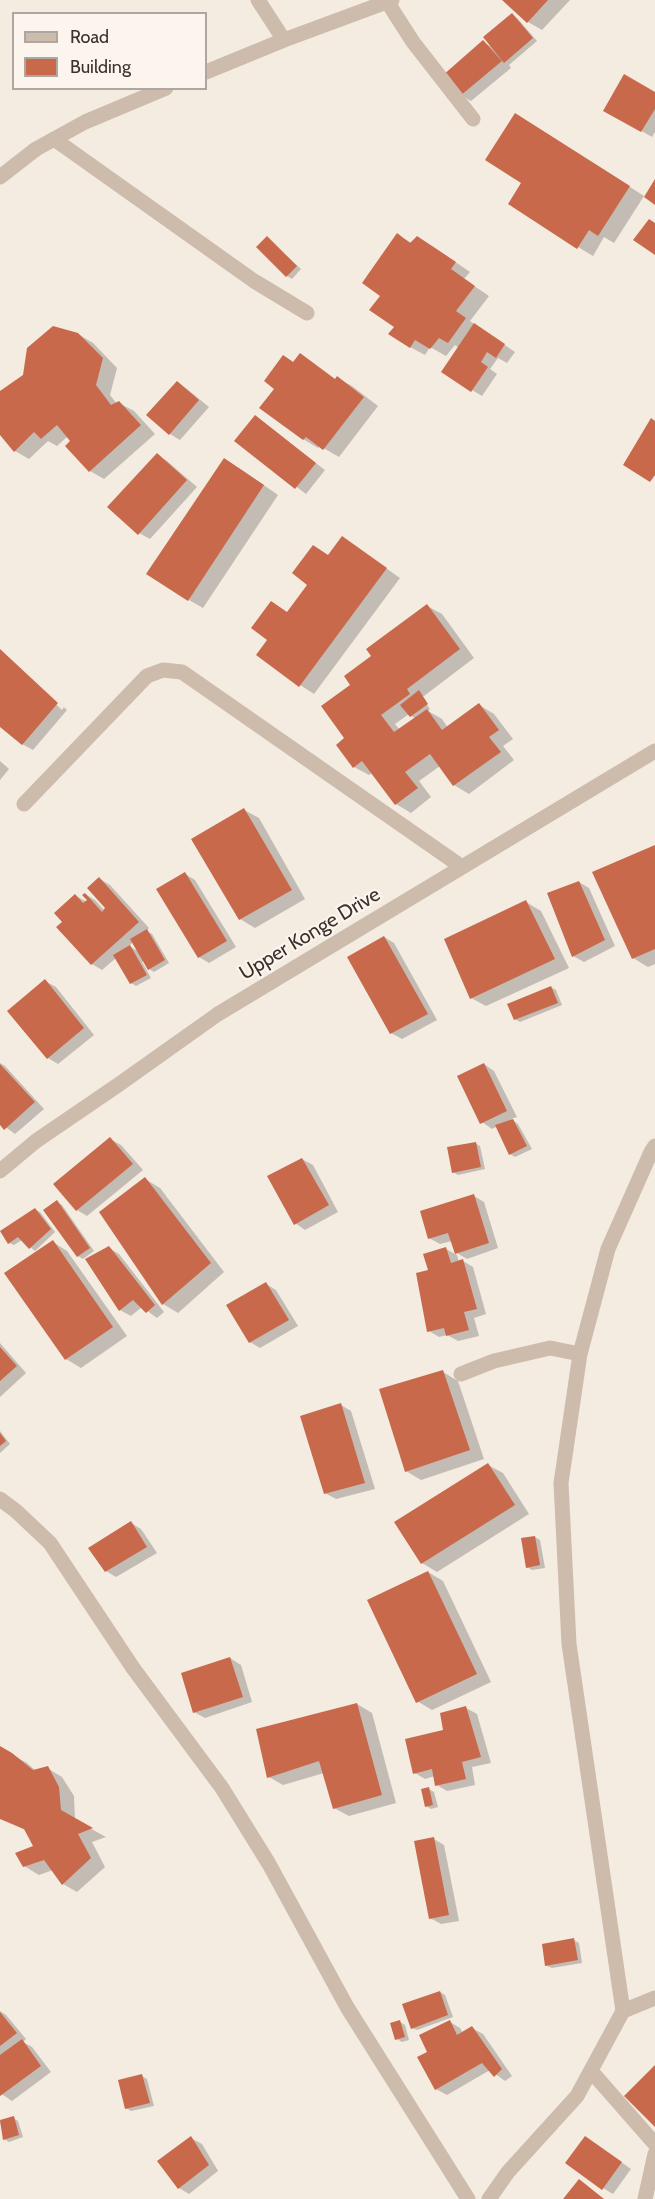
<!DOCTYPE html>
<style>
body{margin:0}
#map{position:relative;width:655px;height:2199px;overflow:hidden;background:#f4ebe1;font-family:Cabin,sans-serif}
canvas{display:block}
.legend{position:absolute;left:12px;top:12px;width:195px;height:78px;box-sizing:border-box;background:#fbf5ee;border:2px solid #aea6a0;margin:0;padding:8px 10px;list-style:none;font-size:18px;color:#3b302b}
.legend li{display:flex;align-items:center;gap:12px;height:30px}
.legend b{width:30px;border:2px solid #aea6a0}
</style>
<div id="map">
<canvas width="655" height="2199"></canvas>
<ul class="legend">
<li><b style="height:8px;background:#cdbbac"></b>Road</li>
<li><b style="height:16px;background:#c8694b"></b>Building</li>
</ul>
</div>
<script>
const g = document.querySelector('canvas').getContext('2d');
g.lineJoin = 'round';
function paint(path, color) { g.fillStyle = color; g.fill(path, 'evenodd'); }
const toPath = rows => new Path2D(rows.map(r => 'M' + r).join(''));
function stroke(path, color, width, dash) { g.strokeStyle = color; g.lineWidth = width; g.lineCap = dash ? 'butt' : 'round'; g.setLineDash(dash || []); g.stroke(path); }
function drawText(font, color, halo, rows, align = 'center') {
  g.font = font + ' Cabin,sans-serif'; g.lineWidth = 4.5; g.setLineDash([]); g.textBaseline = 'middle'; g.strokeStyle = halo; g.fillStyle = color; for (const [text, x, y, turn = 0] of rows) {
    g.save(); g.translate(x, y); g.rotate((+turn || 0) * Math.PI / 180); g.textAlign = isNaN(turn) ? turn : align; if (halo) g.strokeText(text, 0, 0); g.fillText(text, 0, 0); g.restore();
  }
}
const shadow = toPath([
 [504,0,570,0,542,30,528,22],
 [512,15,517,18,537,41,509,65,511,68,471,101,461,95,483,42,492,47],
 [655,93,655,132,652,137,605,110],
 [530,123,644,196,614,243,604,237,593,256,578,247,523,183],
 [397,235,412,243,432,246,470,272,464,279,489,296,470,321,515,352,507,363,498,358,490,369,497,374,482,396,472,390,459,348,455,345,446,356,430,347,425,355,410,347,396,327,382,296],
 [267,238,301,269,292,279,287,276],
 [78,334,93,343,117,368,110,395,117,404,119,403,134,411,155,434,104,479,90,471,68,436,57,446,48,441,29,459,15,451,0,433,0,393],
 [300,355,336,380,337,378,352,386,378,406,339,457,320,446,318,448,303,439,276,389,284,356,295,363],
 [177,382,187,389,209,407,180,440,170,434],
 [255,417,325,470,306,494,236,441],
 [157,455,167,461,197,487,150,539,139,533],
 [239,468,278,495,203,608,189,600],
 [343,538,400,578,314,694,300,685,329,556],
 [427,606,442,614,474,658,424,696,421,696,430,709,428,711,442,719,448,728,479,705,494,714,513,739,503,746,514,760,469,794,454,785,440,766,419,781,431,797,411,813,396,804,372,773,369,775,354,767,347,739,352,685,373,656],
 [409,714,416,719,400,730,395,724],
 [1,648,67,710,33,750,22,744,0,725,0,651,62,710,64,707],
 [0,761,9,769,0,780],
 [244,810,259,818,305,899,255,928,240,919],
 [655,847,655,964,648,967,633,958],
 [185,874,195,880,236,947,209,963,199,957],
 [100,879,110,885,149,928,146,931,152,934,169,963,154,972,149,969,144,960,142,962,151,978,136,986,131,983,116,958,102,970,92,964,58,927,64,922,76,896,87,902,89,900,85,894,95,900,105,911,108,909],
 [133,942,139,952,129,946],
 [579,882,589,888,615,946,584,962,573,956],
 [526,902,541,911,569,968,486,1006,471,998],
 [384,937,394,943,437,1020,402,1039,391,1033,349,958],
 [45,981,56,987,94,1035,58,1064,48,1058,9,1011],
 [551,987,556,990,562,1005,520,1022,515,1019],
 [0,1063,5,1066,44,1109,15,1134,0,1123],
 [484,1064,494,1071,517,1117,511,1119,518,1124,532,1149,515,1157,510,1154,498,1126,492,1129,482,1122],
 [110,1139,121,1145,143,1170,87,1216,77,1210],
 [475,1143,480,1146,485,1169,458,1175,453,1172],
 [302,1159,313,1165,338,1212,305,1230,295,1223],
 [145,1179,160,1188,224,1272,178,1313,163,1304,101,1212],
 [474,1196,484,1202,498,1248,467,1259,457,1253,452,1241,440,1244,429,1238],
 [57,1202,62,1205,94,1251,83,1259,78,1256],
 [35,1210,40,1212,55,1232,35,1251,22,1240,14,1245,9,1243],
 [53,1242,67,1251,127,1336,81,1368,66,1359],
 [109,1248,119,1254,164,1312,157,1318,142,1307,131,1316,120,1310],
 [446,1249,457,1255,459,1262,463,1261,473,1267,486,1314,474,1318,479,1336,458,1341,447,1335,439,1337,429,1331,430,1272],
 [266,1284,276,1290,298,1326,260,1348,250,1342],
 [0,1343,26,1373,0,1397],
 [443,1372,458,1381,484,1459,421,1480,406,1471],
 [341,1405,351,1411,375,1489,336,1499,325,1493],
 [0,1431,10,1444,0,1453],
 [488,1465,503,1473,529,1514,437,1572,422,1563,396,1523],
 [131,1523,141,1529,157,1553,116,1577,106,1571],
 [535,1537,540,1540,545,1568,532,1570,527,1567],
 [428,1572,443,1581,491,1682,432,1710,417,1701],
 [230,1658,241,1665,252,1702,205,1718,194,1712],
 [357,1704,372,1713,396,1803,349,1816,334,1808,324,1773,283,1785,269,1777],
 [466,1708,477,1714,491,1763,472,1767,475,1785,447,1791,437,1785,435,1776,425,1779,415,1773,445,1731],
 [0,1748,27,1763,36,1771,47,1768,62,1777,74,1796,75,1820,106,1837,92,1842,105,1867,77,1892,63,1884,53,1870,39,1875,24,1866,35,1847,27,1831,2,1819,0,1815],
 [429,1789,434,1792,438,1807,431,1809,426,1806],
 [434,1839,444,1845,459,1921,441,1924,430,1918],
 [574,1940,579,1943,582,1963,552,1968,547,1966],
 [440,1992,445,1995,453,2017,417,2030,412,2028],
 [0,2011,6,2015,26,2039,23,2042,32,2047,51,2072,12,2101,0,2093],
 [400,2022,405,2025,409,2040,402,2042,397,2039],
 [450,2022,460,2028,463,2033,472,2028,483,2034,512,2076,505,2081,490,2070,447,2095,436,2089,429,2053],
 [142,2076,147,2079,154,2106,131,2111,126,2108],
 [13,2118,18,2121,23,2137,9,2142,4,2139,0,2122],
 [191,2138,202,2144,218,2171,189,2194,179,2188],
 [596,2144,631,2169,613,2194,603,2188]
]);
const building = toPath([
 [502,0,548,0,527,23],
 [512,13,533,38,504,63,483,37],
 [483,40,502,61,460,96,442,76],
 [624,74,655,92,655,109,641,132,603,111],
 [515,113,630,186,598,236,589,230,577,249,508,204,521,183,485,160],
 [655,179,655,205,644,197],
 [649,219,655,223,655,255,633,240],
 [397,233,410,243,417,236,456,262,451,269,475,286,456,311,466,318,448,343,439,338,430,349,415,340,410,348,388,334,394,327,369,310,380,296,362,283],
 [267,236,297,266,286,277,256,247],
 [474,323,505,344,496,358,487,352,481,362,488,367,471,392,441,372],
 [53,326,78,333,103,358,96,385,111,405,119,401,141,425,89,472,65,446,70,441,57,425,41,439,34,432,14,452,0,435,0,391,23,375,27,348],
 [300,353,335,379,337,376,364,397,323,450,306,437,303,440,259,408,274,389,264,381,283,355,293,362],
 [177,381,199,400,169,435,146,415],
 [255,415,316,463,295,489,234,441],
 [651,418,655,421,655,475,650,482,623,465],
 [157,453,187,480,138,535,107,507],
 [224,458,264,485,188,601,146,574],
 [342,536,387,568,299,687,256,655,267,640,251,628,271,601,287,612,307,585,292,573,313,545,328,555],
 [427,604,460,649,407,689,410,694,381,715,394,732,427,709,442,730,479,703,499,730,489,737,501,752,453,786,430,754,405,772,418,788,395,805,362,761,353,768,336,745,344,738,321,706,350,685,344,676,371,656,366,649],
 [0,649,58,703,22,745,0,727],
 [419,690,428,704,410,717,400,705],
 [244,808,292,890,239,920,191,839],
 [655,845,655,949,632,959,592,872],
 [185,872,227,941,198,958,156,889],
 [99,877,139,922,91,965,56,927,62,922,54,913,75,894,83,903,87,900,82,895,85,893,102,912,105,908,87,888],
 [579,881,605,940,572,957,547,893],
 [526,900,555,959,470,999,444,939],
 [147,929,165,960,148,970,130,939],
 [384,936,428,1014,390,1034,347,957],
 [130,945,147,975,130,984,113,955],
 [45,979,84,1028,47,1059,7,1011],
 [551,986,558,1003,514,1020,507,1004],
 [484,1063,507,1111,480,1124,457,1076],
 [0,1064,35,1102,4,1130,0,1125],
 [513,1119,527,1146,509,1155,495,1125],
 [110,1137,133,1164,76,1211,53,1184],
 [476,1142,481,1167,452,1173,447,1147],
 [302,1158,329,1205,294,1225,267,1176],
 [145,1177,211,1263,162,1305,99,1212],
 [474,1194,489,1243,455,1254,448,1233,428,1239,420,1211],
 [57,1200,90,1248,77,1257,43,1210],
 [35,1208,51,1229,29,1249,18,1237,8,1244,0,1231],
 [53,1240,113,1327,65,1360,4,1273],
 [109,1246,155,1305,146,1313,133,1300,119,1311,85,1259],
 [446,1247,451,1263,463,1259,477,1309,464,1312,469,1330,446,1336,444,1328,427,1332,416,1273,428,1270,423,1254],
 [266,1282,289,1320,249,1343,226,1305],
 [0,1347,17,1366,0,1381],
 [443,1370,470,1450,405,1472,379,1389],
 [341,1403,365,1483,324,1494,300,1416],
 [0,1433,6,1441,0,1446],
 [488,1463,515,1505,421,1564,394,1522],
 [131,1521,147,1547,105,1572,88,1548],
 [535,1536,540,1565,526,1568,521,1538],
 [428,1571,477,1674,416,1703,367,1600],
 [230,1657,243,1697,193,1713,181,1673],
 [357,1703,382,1795,333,1809,319,1761,267,1778,256,1729],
 [466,1706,481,1757,462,1762,466,1779,435,1786,432,1769,413,1774,405,1739,443,1730,440,1713],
 [0,1746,12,1753,33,1770,48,1766,59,1787,61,1810,93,1828,78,1834,91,1858,62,1885,44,1860,23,1867,15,1853,33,1846,24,1829,0,1819],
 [429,1787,433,1805,425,1807,421,1789],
 [434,1837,449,1915,429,1919,414,1841],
 [574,1938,578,1960,545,1966,542,1944],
 [440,1991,448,2015,411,2029,402,2004],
 [0,2012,17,2033,0,2046],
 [400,2020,405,2037,395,2040,390,2023],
 [450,2020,457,2035,472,2026,502,2069,494,2077,482,2063,435,2090,417,2057,427,2052,419,2035],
 [22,2039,41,2066,0,2096,0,2055],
 [655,2065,655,2127,624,2096],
 [142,2074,150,2103,125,2109,118,2080],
 [14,2116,19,2135,3,2140,0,2120],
 [191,2136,209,2165,178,2189,157,2161],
 [585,2136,622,2162,602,2190,565,2163],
 [579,2179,604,2199,563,2199]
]);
const street = toPath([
 [258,0,284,40],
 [388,3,413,42,473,119],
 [206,72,284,40,392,0],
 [54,139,254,281,307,313],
 [0,177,36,149,85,122,166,88],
 [24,804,147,676,163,670,182,672,462,867],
 [0,1171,36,1141,118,1085,218,1014,655,751],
 [461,1374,494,1361,550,1348,580,1354],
 [0,1499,16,1511,50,1543,133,1668,222,1788,269,1864,347,2007,468,2199],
 [623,2011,655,1998],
 [591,2071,655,2144],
 [489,2199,508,2172,577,2096,623,2011,569,1644,561,1483,580,1354,608,1249,651,1152,655,1146],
 [645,2199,655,2154]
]);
const streetNames = [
 ["Upper Konge Drive",310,934,-31]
];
paint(shadow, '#0003');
paint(building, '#c8694b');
stroke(street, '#cdbbac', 15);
drawText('20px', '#3b302b', '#fbf5ee', streetNames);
</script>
